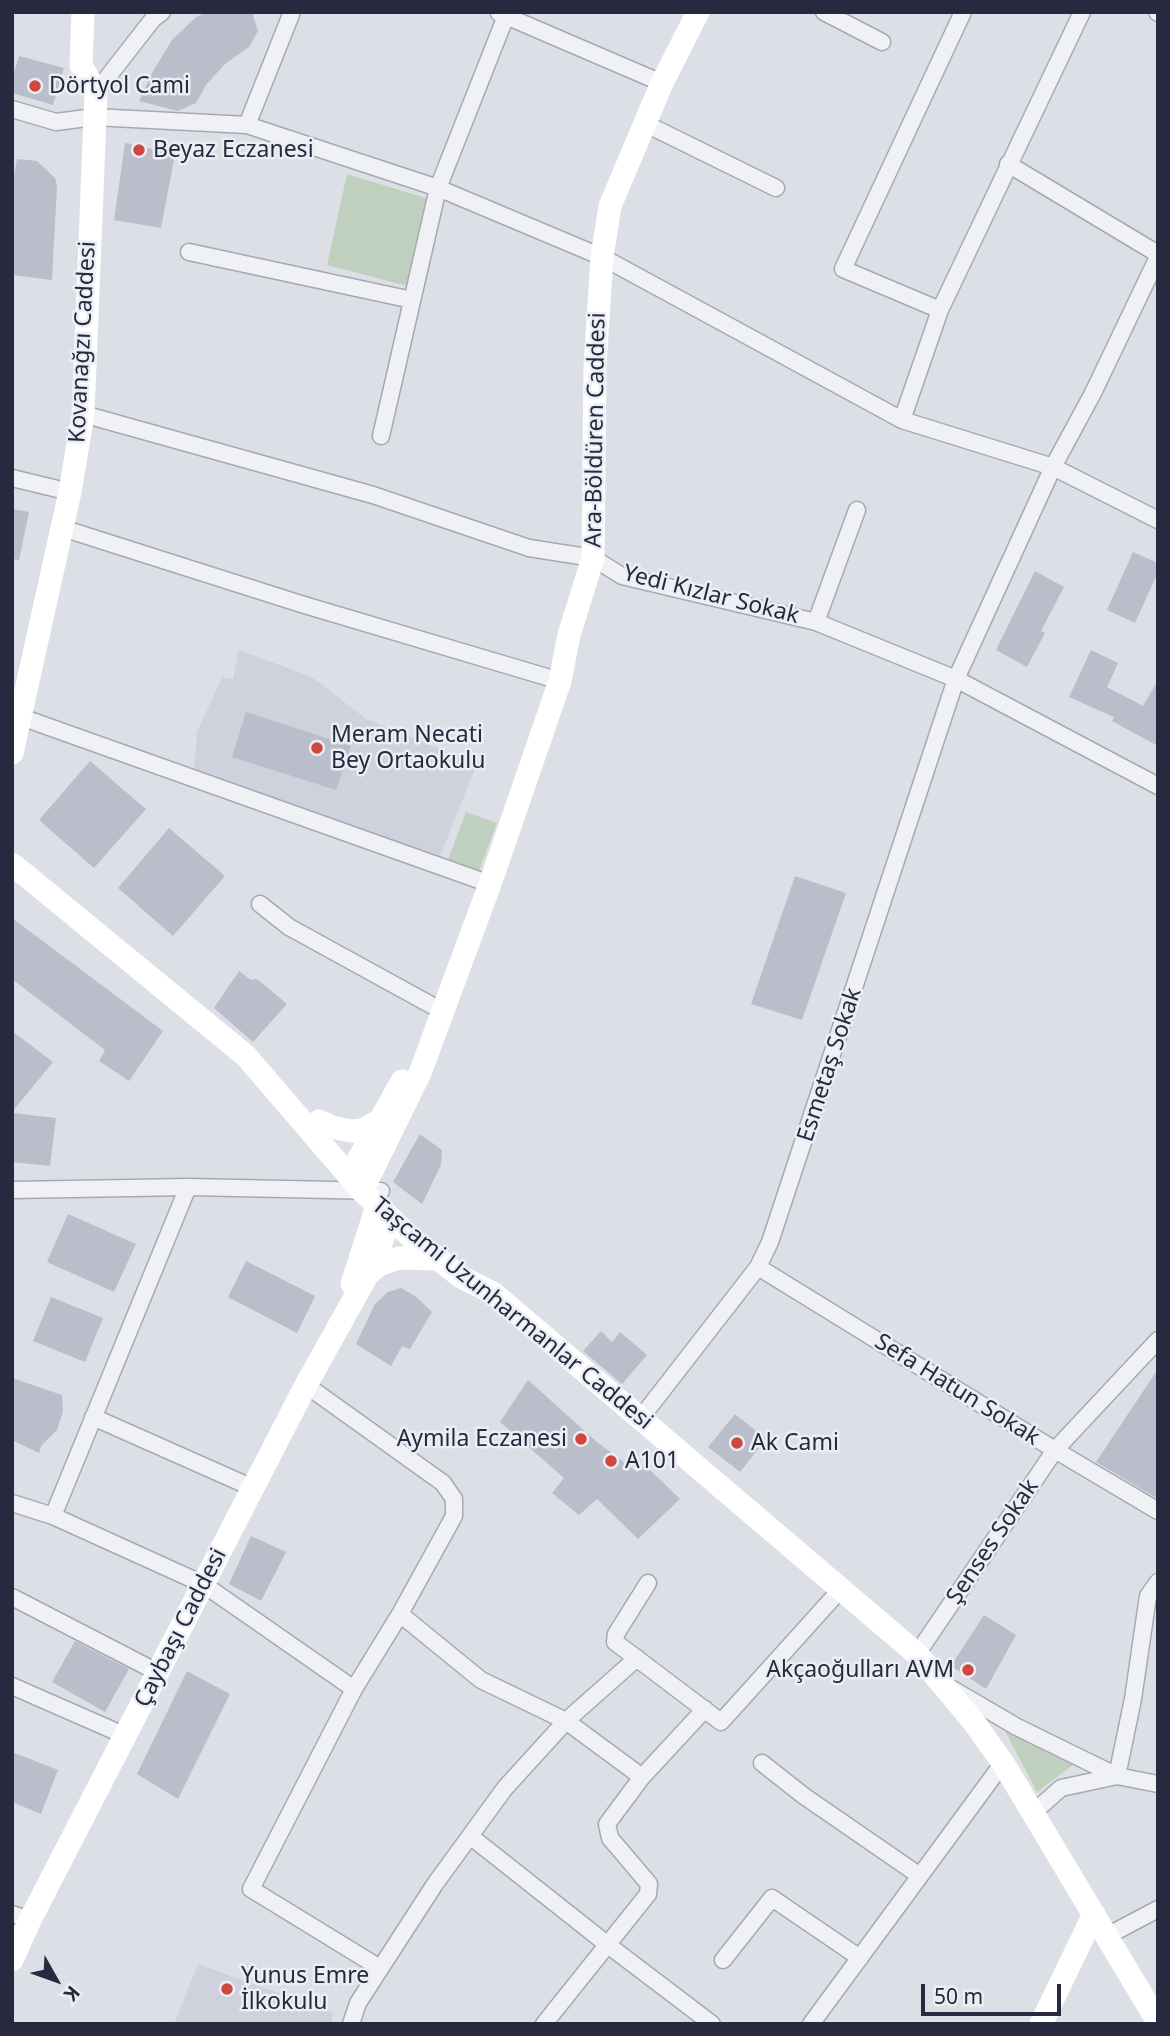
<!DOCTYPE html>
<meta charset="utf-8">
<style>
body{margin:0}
#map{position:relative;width:1170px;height:2036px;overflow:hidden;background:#dddfe7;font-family:"Noto Sans",sans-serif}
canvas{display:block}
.frame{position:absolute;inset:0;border:14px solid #272a3e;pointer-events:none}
.north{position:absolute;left:21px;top:1945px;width:70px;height:70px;-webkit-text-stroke:5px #eceef5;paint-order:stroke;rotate:130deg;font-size:19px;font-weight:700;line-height:28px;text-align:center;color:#272a3e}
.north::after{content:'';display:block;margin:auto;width:24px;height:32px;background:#272a3e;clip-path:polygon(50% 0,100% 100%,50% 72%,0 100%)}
.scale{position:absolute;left:921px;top:1984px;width:140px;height:32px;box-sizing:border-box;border:4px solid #272a3e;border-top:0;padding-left:9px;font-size:21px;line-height:24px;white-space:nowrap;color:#272a3e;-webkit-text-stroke:5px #eceef5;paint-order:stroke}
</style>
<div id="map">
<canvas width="1170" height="2036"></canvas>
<div class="frame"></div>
<div class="north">K</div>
<div class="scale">50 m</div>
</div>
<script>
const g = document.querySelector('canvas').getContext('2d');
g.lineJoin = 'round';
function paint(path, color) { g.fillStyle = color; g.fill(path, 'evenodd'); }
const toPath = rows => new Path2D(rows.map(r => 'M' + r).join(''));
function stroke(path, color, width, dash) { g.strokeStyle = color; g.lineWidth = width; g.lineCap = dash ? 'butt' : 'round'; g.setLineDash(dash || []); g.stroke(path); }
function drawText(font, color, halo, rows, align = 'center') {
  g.font = font + ' "Noto Sans",sans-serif'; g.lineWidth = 5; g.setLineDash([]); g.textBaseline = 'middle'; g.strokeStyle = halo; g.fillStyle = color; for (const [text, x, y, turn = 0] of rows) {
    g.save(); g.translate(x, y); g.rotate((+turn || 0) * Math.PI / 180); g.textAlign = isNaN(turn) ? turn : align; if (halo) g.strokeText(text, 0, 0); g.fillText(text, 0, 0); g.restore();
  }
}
const built = toPath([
 [239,650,312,677,366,719,477,764,439,859,194,774,197,732,222,677,233,679],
 [198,1964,333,2013,331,2024,174,2024]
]);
const green = toPath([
 [347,174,432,200,407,286,327,265],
 [466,812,497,823,479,871,448,860],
 [1004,1729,1073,1765,1037,1792]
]);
const building = toPath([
 [206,12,252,12,258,31,249,47,225,64,206,85,196,103,178,111,139,101,152,73,172,40,195,18],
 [19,56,64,68,53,105,12,93,12,79],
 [125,143,175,154,161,228,114,220],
 [17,159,37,161,55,178,57,186,52,280,12,275,12,186],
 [12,509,29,512,19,560,12,559],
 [1133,552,1158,563,1158,572,1135,623,1107,610],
 [1035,571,1064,587,1041,631,1045,633,1027,667,996,650],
 [1091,650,1118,663,1107,687,1143,706,1158,680,1158,746,1112,721,1114,717,1069,697],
 [246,712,351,746,336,790,232,757],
 [90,761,146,809,94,868,39,820],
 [169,828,225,876,173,936,118,888],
 [795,876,846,893,802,1020,751,1004],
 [12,918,163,1031,129,1081,99,1061,105,1050,12,979],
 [239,971,251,980,257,979,287,1004,253,1042,214,1008],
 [12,1031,53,1062,12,1112],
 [12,1113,56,1118,50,1166,12,1162],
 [420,1134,442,1150,441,1165,422,1204,393,1182],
 [68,1214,136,1244,114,1292,47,1262],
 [246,1261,315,1296,297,1333,228,1297],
 [401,1288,415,1296,432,1312,410,1349,402,1346,391,1366,356,1344,375,1304,388,1292],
 [51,1297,103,1318,85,1362,33,1341],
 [601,1331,612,1342,620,1332,647,1355,622,1384,583,1351],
 [1158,1369,1158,1499,1096,1462],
 [12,1378,62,1395,63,1411,57,1430,41,1446,39,1453,12,1440],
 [528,1380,597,1442,637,1472,645,1465,680,1499,638,1539,597,1499,579,1515,552,1493,564,1478,500,1422],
 [735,1414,766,1439,740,1472,708,1447],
 [251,1536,286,1552,261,1601,229,1584],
 [984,1615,1016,1635,986,1689,951,1666],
 [75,1641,129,1669,105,1712,52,1682],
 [187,1671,230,1694,178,1799,137,1774],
 [12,1752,58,1770,41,1814,12,1802]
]);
const street = toPath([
 [824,12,882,42],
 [1157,12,1158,13],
 [499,13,662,83],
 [96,92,153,19,162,12],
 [12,109,56,122,94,117,247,125,438,188,602,257,902,420,1053,467,1158,520],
 [644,123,776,188],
 [247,125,292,12],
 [1008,164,1158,254],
 [189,252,412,300],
 [940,310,843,269,963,12],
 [83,414,373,495,529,548,593,558,622,576,816,622,956,679,1158,786],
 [902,420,940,310,1082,12],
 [381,436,438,188,506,16],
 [12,478,70,492],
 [62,528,301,604,560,681],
 [816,622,857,510],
 [21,717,490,884],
 [260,904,289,927,442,1011],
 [12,1190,188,1187,381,1191],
 [758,1267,1055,1450,1158,1511],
 [306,1385,443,1483,454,1499,454,1516,400,1614,354,1689,251,1889,380,1968],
 [93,1417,253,1488],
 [640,1419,758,1267,770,1242,956,679,1053,467,1093,393,1158,257],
 [12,1503,53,1516,203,1584,354,1689],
 [53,1516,188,1187],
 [648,1583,616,1634,615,1642,721,1722,841,1589],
 [12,1597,159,1673],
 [400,1614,481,1680,566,1721,642,1777,705,1709],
 [917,1654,1055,1450,1158,1340],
 [12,1686,126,1736],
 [952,1689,1017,1727,1117,1776,1158,1784],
 [762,1763,804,1796,920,1876],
 [1034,1812,1061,1788,1117,1776,1133,1699,1148,1596,1158,1582],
 [470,1836,608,1945,712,2024],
 [12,1914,30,1920],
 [1107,1936,1158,1909],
 [723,1960,772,1898,860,1958],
 [351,2024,358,2003,435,1884,505,1788,566,1721,637,1658],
 [544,2024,648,1894,649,1884,610,1838,607,1824,642,1777],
 [811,2024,1003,1763]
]);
const secondary = toPath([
 [12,753,70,492,83,414,96,92,81,65,83,12],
 [12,864,246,1056,362,1191,413,1239,461,1277,493,1293,917,1654,973,1721,1003,1763,1158,2022],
 [319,1121,332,1127,351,1131,362,1130,380,1120],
 [349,1176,402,1081],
 [362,1191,420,1073,490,884,560,681,569,635,593,558,595,366,602,257,610,206,662,83,698,12],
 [368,1274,379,1265,399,1258,437,1259],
 [352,1284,377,1206],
 [12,1960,30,1920,306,1385,374,1263,390,1218],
 [1041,2024,1094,1914]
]);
const markers = [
 [35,86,7,"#ce4840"],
 [139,150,7,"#ce4840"],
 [317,748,7,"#ce4840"],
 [581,1439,7,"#ce4840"],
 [737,1443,7,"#ce4840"],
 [611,1461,7,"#ce4840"],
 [968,1670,7,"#ce4840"],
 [227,1989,7,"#ce4840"]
];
const poiNames = [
 ["Dörtyol Cami",49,86],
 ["Beyaz Eczanesi",153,150],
 ["Meram Necati",331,735],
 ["Bey Ortaokulu",331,761],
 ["Aymila Eczanesi",567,1439,"right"],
 ["Ak Cami",751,1443],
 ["A101",625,1461],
 ["Akçaoğulları AVM",954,1670,"right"],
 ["Yunus Emre",241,1976],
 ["İlkokulu",241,2002]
];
const streetNames = [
 ["Kovanağzı Caddesi",83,342,-87],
 ["Ara-Böldüren Caddesi",596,430,-89],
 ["Yedi Kızlar Sokak",711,595,14],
 ["Esmetaş Sokak",830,1065,-72],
 ["Taşcami Uzunharmanlar Caddesi",512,1314,39],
 ["Sefa Hatun Sokak",957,1390,32],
 ["Şenses Sokak",993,1542,-56],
 ["Çaybaşı Caddesi",181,1628,-63]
];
paint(built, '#cfd1dc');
paint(green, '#bfd1be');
paint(building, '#babdca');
stroke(street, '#a6a9b4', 19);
stroke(street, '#f0f1f5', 16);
stroke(secondary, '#fff', 23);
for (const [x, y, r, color] of markers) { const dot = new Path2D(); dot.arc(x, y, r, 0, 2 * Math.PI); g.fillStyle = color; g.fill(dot); stroke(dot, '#eceef5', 2.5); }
drawText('23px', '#272a3e', '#eceef5', poiNames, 'left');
drawText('23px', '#272a3e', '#eceef5', streetNames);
</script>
